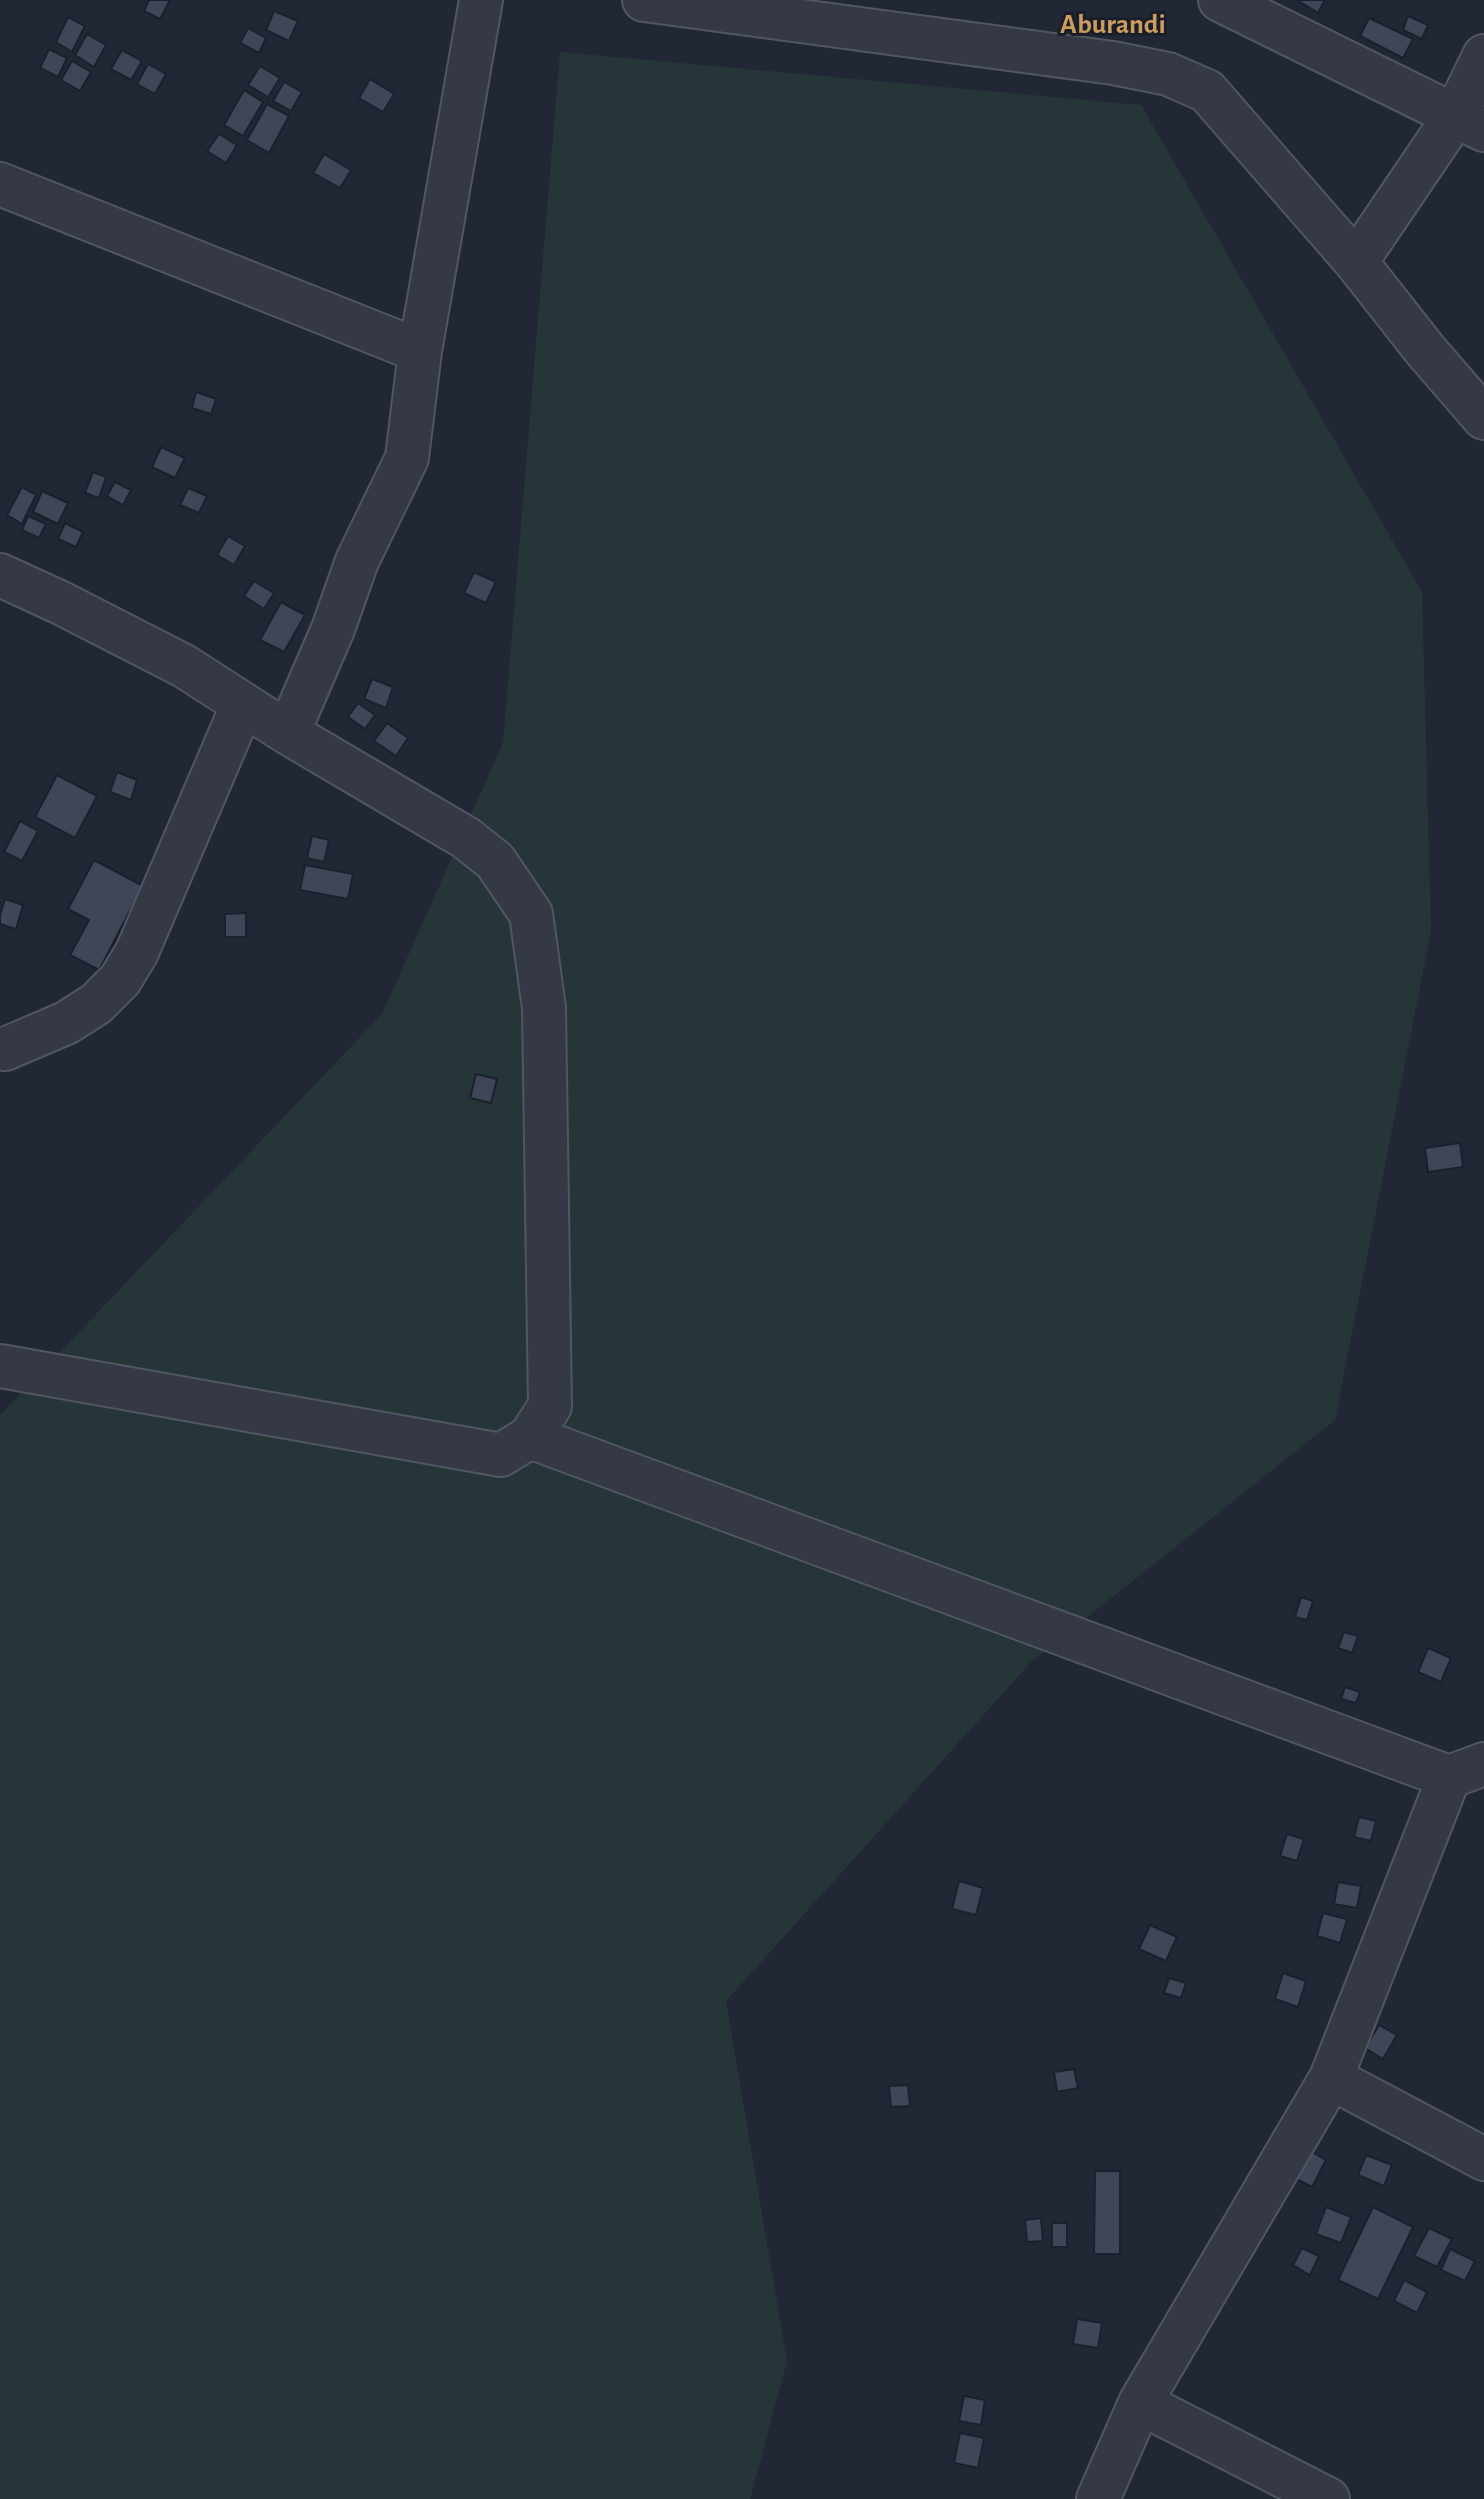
<!DOCTYPE html>
<style>
body{margin:0}
canvas{display:block;background:#212734}
</style>
<canvas width="1484" height="2499"></canvas>
<script>
const g = document.querySelector('canvas').getContext('2d');
g.lineJoin = 'round';
function paint(path, color) { g.fillStyle = color; g.fill(path, 'evenodd'); }
const toPath = rows => new Path2D(rows.map(r => 'M' + r).join(''));
function stroke(path, color, width, dash) { g.strokeStyle = color; g.lineWidth = width; g.lineCap = dash ? 'butt' : 'round'; g.setLineDash(dash || []); g.stroke(path); }
function drawText(font, color, halo, rows, align = 'center') {
  g.font = font + ' "Alegreya Sans",sans-serif'; g.lineWidth = 6; g.setLineDash([]); g.textBaseline = 'middle'; g.strokeStyle = halo; g.fillStyle = color; for (const [text, x, y, turn = 0] of rows) {
    g.save(); g.translate(x, y); g.rotate((+turn || 0) * Math.PI / 180); g.textAlign = isNaN(turn) ? turn : align; if (halo) g.strokeText(text, 0, 0); g.fillText(text, 0, 0); g.restore();
  }
}
const green = toPath([
 [560,52,1141,105,1422,592,1431,931,1335,1420,1031,1662,726,2001,787,2361,750,2499,0,2499,0,1415,382,1014,503,743]
]);
const building = toPath([
 [149,0,170,0,160,19,144,11,149,0],
 [1297,0,1325,0,1318,13,1297,0],
 [274,11,298,21,289,41,266,30,274,11],
 [1408,16,1428,25,1422,39,1403,30,1408,16],
 [68,17,85,26,72,52,56,42,68,17],
 [1369,18,1413,39,1403,58,1360,36,1369,18],
 [248,28,266,38,259,53,240,43,248,28],
 [87,34,106,45,94,67,75,55,87,34],
 [49,49,67,58,58,77,40,68,49,49],
 [122,50,142,61,131,80,111,69,122,50],
 [72,61,91,72,80,91,61,80,72,61],
 [148,64,166,74,155,94,137,84,148,64],
 [260,66,280,78,268,97,248,85,260,66],
 [370,79,394,94,383,112,359,98,370,79],
 [284,82,302,92,291,111,273,101,284,82],
 [244,90,263,102,243,136,224,125,244,90],
 [267,104,289,116,269,153,247,140,267,104],
 [219,134,237,145,226,163,207,151,219,134],
 [324,154,351,170,340,188,313,173,324,154],
 [196,392,216,399,211,414,192,408,196,392],
 [161,447,185,458,175,478,152,467,161,447],
 [93,472,106,477,99,498,85,493,93,472],
 [115,482,131,490,123,505,107,496,115,482],
 [22,487,36,495,22,524,7,515,22,487],
 [188,488,207,496,199,513,180,505,188,488],
 [42,491,68,503,58,524,33,512,42,491],
 [28,516,46,524,39,538,22,530,28,516],
 [65,523,83,532,76,547,58,539,65,523],
 [228,536,245,546,234,565,217,555,228,536],
 [474,572,496,582,486,603,464,593,474,572],
 [254,581,274,593,264,609,244,596,254,581],
 [281,602,305,615,284,652,260,640,281,602],
 [372,679,393,687,386,708,364,699,372,679],
 [358,703,375,715,365,729,348,717,358,703],
 [387,723,408,738,396,756,374,741,387,723],
 [117,772,137,780,131,800,110,792,117,772],
 [57,775,97,796,75,838,35,817,57,775],
 [20,821,38,831,22,861,4,852,20,821],
 [312,836,329,840,324,862,307,858,312,836],
 [94,860,143,886,99,970,70,955,89,920,68,909,94,860],
 [305,865,353,874,348,899,300,890,305,865],
 [5,899,23,905,16,929,0,924,0,915,5,899],
 [246,913,246,937,225,937,225,914,246,913],
 [476,1074,497,1079,491,1103,470,1098,476,1074],
 [1460,1143,1463,1167,1428,1172,1425,1148,1460,1143],
 [1301,1597,1313,1601,1307,1620,1295,1617,1301,1597],
 [1344,1632,1358,1636,1352,1653,1338,1648,1344,1632],
 [1428,1648,1451,1658,1441,1682,1418,1672,1428,1648],
 [1345,1687,1360,1692,1356,1703,1341,1699,1345,1687],
 [1359,1817,1376,1821,1371,1841,1354,1837,1359,1817],
 [1287,1834,1304,1839,1297,1861,1280,1856,1287,1834],
 [959,1881,983,1888,976,1915,952,1909,959,1881],
 [1338,1882,1361,1886,1357,1908,1334,1904,1338,1882],
 [1323,1913,1347,1919,1340,1943,1317,1936,1323,1913],
 [1150,1925,1177,1937,1166,1961,1139,1949,1150,1925],
 [1283,1973,1306,1981,1298,2007,1275,1999,1283,1973],
 [1169,1978,1186,1983,1181,1998,1164,1993,1169,1978],
 [1379,2025,1397,2035,1383,2059,1365,2048,1379,2025],
 [1074,2069,1078,2088,1057,2092,1054,2072,1074,2069],
 [908,2085,910,2106,891,2107,889,2086,908,2085],
 [1307,2149,1326,2160,1312,2187,1291,2176,1307,2149],
 [1366,2155,1392,2165,1384,2186,1358,2175,1366,2155],
 [1095,2171,1120,2171,1120,2254,1094,2254,1095,2171],
 [1326,2207,1351,2217,1341,2243,1316,2234,1326,2207],
 [1373,2207,1413,2227,1378,2299,1338,2280,1373,2207],
 [1041,2218,1043,2241,1027,2242,1025,2220,1041,2218],
 [1052,2223,1067,2223,1067,2247,1052,2247,1052,2223],
 [1429,2228,1452,2239,1437,2267,1414,2256,1429,2228],
 [1302,2248,1319,2256,1310,2275,1293,2265,1302,2248],
 [1450,2249,1475,2261,1465,2281,1441,2270,1450,2249],
 [1404,2280,1427,2292,1417,2313,1394,2301,1404,2280],
 [1077,2319,1102,2323,1098,2348,1073,2344,1077,2319],
 [964,2396,985,2400,981,2425,959,2421,964,2396],
 [960,2433,984,2438,978,2468,954,2463,960,2433]
]);
const street = toPath([
 [644,0,1113,63,1168,74,1207,91,1356,262,1426,351,1484,418],
 [1220,0,1484,130],
 [0,184,420,351],
 [1356,262,1455,116,1484,56],
 [0,575,61,603,184,666,288,733,466,838,495,861,531,914,544,1008,550,1406,530,1437,501,1455,0,1366],
 [288,733,333,629,357,561,407,458,420,351,481,0],
 [5,1049,66,1023,96,1004,120,980,137,952,243,704],
 [530,1437,1449,1777],
 [1331,2078,1484,2159],
 [1140,2403,1328,2499],
 [1098,2499,1140,2403,1331,2078,1449,1777,1484,1764]
]);
const quarterNames = [
 ["Aburandi",1113,25]
];
paint(green, '#253538');
paint(building, '#3f4657');
stroke(building, '#1b202c', 2);
stroke(street, '#515663', 46);
stroke(street, '#343945', 42);
drawText('bold 28px', '#cb9b60', '#191e29', quarterNames);
</script>
